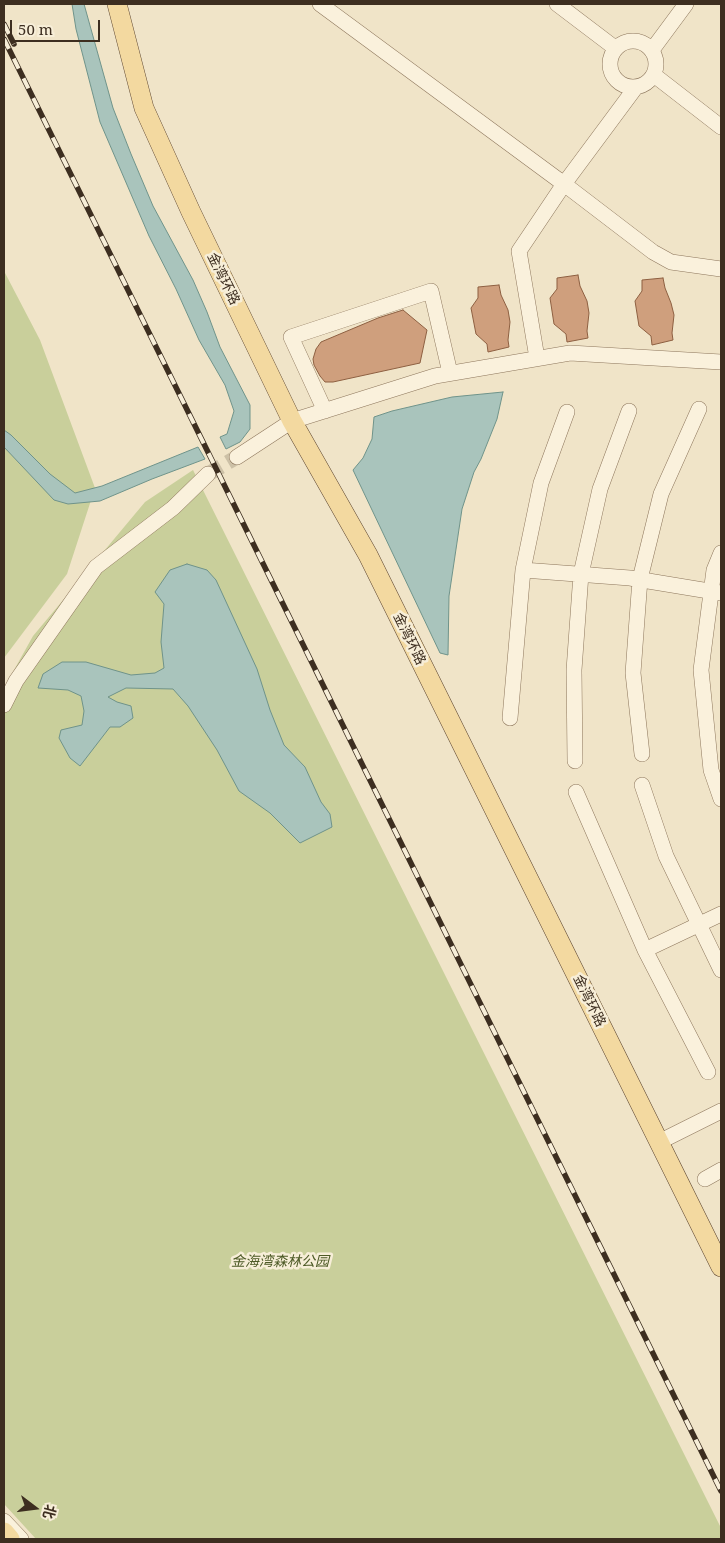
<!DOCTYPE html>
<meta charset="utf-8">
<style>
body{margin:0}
#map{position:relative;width:725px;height:1543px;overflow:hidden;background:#f0e4c8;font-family:"Noto Serif","Noto Sans SC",serif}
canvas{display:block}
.frame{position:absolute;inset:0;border:5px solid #3d2e20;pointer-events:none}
.north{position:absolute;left:10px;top:1483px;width:50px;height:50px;-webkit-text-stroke:4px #f7eed8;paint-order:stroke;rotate:105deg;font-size:14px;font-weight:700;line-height:20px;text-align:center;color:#3d2e20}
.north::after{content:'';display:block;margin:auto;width:18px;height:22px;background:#3d2e20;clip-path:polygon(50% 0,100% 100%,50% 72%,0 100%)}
.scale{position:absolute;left:10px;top:20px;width:90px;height:22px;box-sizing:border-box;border:2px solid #3d2e20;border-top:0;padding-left:6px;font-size:15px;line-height:18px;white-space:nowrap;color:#3d2e20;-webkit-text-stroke:4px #f7eed8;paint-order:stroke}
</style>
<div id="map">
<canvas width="725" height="1543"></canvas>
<div class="frame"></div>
<div class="north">北</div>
<div class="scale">50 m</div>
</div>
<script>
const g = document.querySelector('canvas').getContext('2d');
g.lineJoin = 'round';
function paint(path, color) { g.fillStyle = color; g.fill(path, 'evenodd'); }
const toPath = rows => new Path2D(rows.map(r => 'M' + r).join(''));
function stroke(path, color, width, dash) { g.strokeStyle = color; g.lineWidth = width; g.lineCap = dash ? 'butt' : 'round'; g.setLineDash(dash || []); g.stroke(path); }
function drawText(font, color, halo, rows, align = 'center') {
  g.font = font + ' "Noto Serif","Noto Sans SC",serif'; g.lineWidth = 5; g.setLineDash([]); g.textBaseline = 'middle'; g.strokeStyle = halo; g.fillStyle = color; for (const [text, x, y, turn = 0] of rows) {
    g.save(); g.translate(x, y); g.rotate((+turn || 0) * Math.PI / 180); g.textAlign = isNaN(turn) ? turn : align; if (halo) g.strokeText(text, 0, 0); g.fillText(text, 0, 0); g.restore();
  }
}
const green = toPath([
 [4,271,40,340,95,488,67,574,4,658],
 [193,470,721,1528,721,1539,36,1539,4,1504,4,688,33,636,145,502]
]);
const water = toPath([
 [72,4,84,4,113,108,131,154,153,206,193,280,207,312,220,347,250,405,250,429,240,442,226,449,220,437,227,434,234,411,225,385,199,340,176,289,149,236,100,122,76,29,72,4],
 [503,392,497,419,481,459,474,472,462,509,449,596,448,655,440,653,353,470,363,458,372,439,374,417,392,411,452,397,503,392],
 [4,430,11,435,50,474,75,493,102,486,198,447,205,459,152,479,100,501,68,504,54,500,4,447,4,430],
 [187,564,207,570,216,580,257,669,270,710,284,745,305,767,321,802,330,814,332,827,300,843,270,813,239,791,217,750,188,706,173,689,126,688,108,697,117,702,131,706,133,718,120,727,110,727,80,766,70,758,59,738,61,730,82,725,84,711,81,696,68,690,38,688,43,674,62,662,86,662,131,675,155,673,164,668,161,642,164,604,155,592,170,570,187,564]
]);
const building = toPath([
 [578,275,580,286,587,301,589,313,587,331,588,338,567,342,566,334,554,324,550,298,557,289,557,278,578,275],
 [663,278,665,288,671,303,674,315,672,333,673,340,652,345,651,336,639,326,635,301,642,291,642,280,663,278],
 [499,285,501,295,508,310,510,322,508,340,509,347,488,352,487,344,476,334,471,308,478,298,478,287,499,285],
 [403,310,427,330,420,363,333,382,325,382,320,376,314,365,313,359,316,349,321,342,378,318,403,310]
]);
const minorTunnel = toPath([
 [208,474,237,457]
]);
const minor = toPath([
 [320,4,564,184,519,251,537,358],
 [557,4,615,48],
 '610 64a23 23 0 1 1 46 0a23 23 0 1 1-46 0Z',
 [652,50,686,4],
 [654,75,721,127],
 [636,87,564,184,653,252,671,262,721,269],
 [325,411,291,337,431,291,450,373],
 [237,457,292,421,435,376,570,353,721,362],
 [721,553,714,570,701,670,711,770,721,799],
 [523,570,630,578,721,593],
 [4,705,16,681,96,567,173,508,208,474],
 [510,718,523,570,541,483,567,412],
 [642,754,633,673,640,579,661,494,699,409],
 [575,761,574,670,581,574,600,489,629,411],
 [642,785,666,856,721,970],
 [576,792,645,950,708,1072],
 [645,950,721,914],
 [659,1142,721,1111],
 [705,1179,721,1170],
 [4,1521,21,1539]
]);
const major = toPath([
 [117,4,144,108,191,212,292,421,368,555,721,1267],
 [4,1532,10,1539]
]);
const rail = toPath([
 [4,24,14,44],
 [4,39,721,1491]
]);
const streetNames = [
 ["金湾环路",223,279,64],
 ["金湾环路",409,639,64],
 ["金湾环路",589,1001,64]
];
const parkNames = [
 ["金海湾森林公园",280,1262]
];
paint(green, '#c9cf9b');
paint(water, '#a9c4bc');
stroke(water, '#6f938a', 1);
paint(building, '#cf9f7d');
stroke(building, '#8d5f41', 1);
stroke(minorTunnel, '#ccc0a6', 15, [15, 8]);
stroke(minor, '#8d765c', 16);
stroke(major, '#5b4430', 20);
stroke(minor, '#faf1dc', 15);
stroke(major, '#f3d9a0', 19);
stroke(rail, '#3d2e20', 5.5);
stroke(rail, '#f7eed8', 4, [11]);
drawText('14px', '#3d2e20', '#f7eed8', streetNames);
drawText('italic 14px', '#4d5a26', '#f7eed8', parkNames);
</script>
